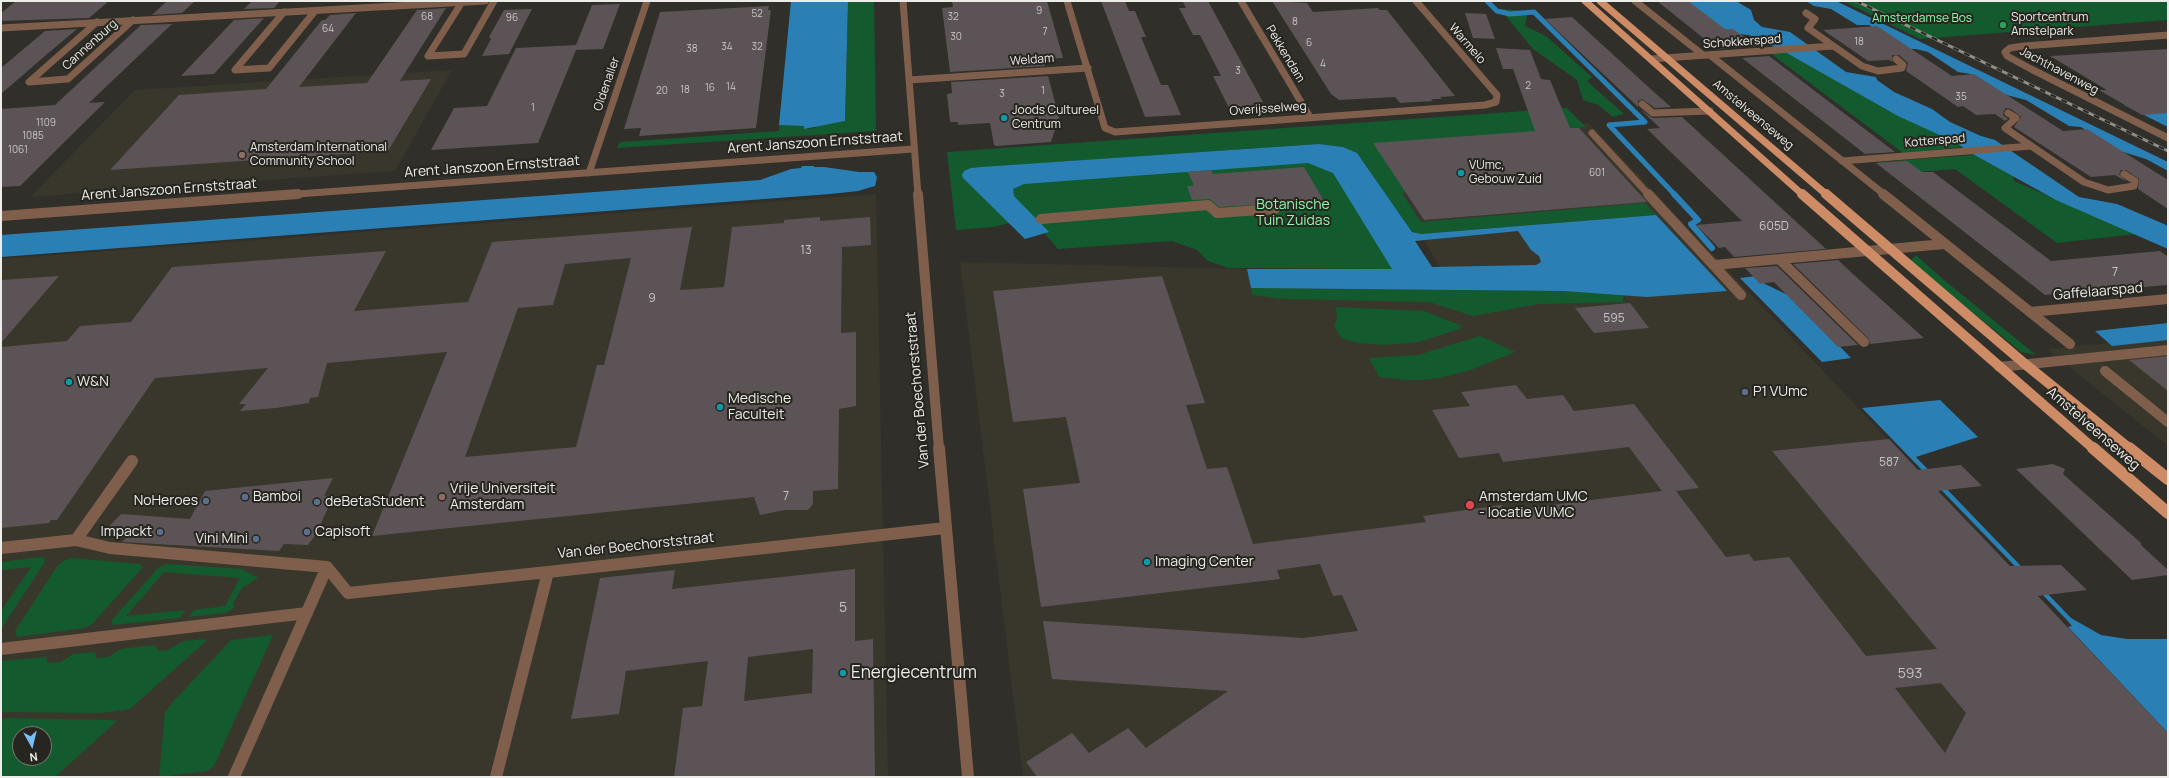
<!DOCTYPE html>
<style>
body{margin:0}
#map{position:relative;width:2169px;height:778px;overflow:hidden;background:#302f29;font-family:Manrope,sans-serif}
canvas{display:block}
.frame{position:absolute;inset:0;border:2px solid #ecece8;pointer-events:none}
.north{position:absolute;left:12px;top:726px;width:40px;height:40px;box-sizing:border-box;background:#26251f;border:1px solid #75756f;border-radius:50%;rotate:172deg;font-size:11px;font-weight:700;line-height:16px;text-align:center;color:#ecece8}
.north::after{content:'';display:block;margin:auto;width:14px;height:18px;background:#78bff7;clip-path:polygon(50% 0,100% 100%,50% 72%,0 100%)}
</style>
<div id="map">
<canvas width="2169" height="778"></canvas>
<div class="frame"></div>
<div class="north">N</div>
</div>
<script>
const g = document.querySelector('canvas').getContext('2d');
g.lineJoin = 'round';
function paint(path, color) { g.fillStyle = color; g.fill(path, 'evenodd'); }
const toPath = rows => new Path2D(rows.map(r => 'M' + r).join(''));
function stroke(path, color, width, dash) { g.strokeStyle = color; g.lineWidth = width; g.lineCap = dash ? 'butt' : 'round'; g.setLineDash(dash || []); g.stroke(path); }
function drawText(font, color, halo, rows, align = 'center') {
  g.font = font + ' Manrope,sans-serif'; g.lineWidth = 4; g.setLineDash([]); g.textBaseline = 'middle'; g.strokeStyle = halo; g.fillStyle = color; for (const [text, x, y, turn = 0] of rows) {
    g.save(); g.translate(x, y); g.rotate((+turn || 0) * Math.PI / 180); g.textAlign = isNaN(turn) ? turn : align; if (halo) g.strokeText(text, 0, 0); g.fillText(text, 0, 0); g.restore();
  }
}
const built = toPath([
 [452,70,395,171,30,197,135,90],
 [1589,123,2168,736,2168,777,1023,777,960,262,1444,274,1364,140],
 [876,194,888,777,1,777,1,259],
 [20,734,44,734,44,758,20,758],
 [2168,337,2168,446,2047,349]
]);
const green = toPath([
 [848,1,874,1,876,131,617,148,620,142,779,131,779,125,804,126,804,129,815,128,815,126,845,121],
 [1843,1,2168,1,2168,20,1920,39],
 [1500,9,1528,11,1525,26,1546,36,1592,77,1587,81,1624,114,1613,117,1598,105,1583,100,1577,80,1533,49],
 [2032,51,2078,79,2055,75,2021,53],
 [1785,52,1957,143,1962,147,1903,153,1770,53],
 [1567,108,1586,127,1512,133,1444,189,1402,193,1421,222,1645,203,1656,215,1421,234,1412,232,1357,153,1343,147,1319,144,971,168,963,178,1010,223,993,227,956,230,947,152],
 [1325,155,1393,269,1228,268,1208,261,1197,250,1172,241,1058,249,1035,222,992,192,1010,178],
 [1974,155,2013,176,2014,181,2136,234,2057,243,1955,169,1892,174,1878,162],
 [1916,255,1944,280,2036,355,2021,352,1910,261],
 [1251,288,1563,291,1623,295,1623,302,1539,304,1473,316,1429,302,1283,299,1252,295],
 [1336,307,1424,311,1462,326,1459,329,1419,342,1384,345,1360,343,1342,339,1334,326,1337,317],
 [1480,336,1515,352,1468,371,1439,378,1421,380,1406,380,1379,377,1369,358,1418,355],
 [41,557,45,558,45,562,1,629,1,611,31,567,1,570,1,562],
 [72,558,140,564,143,567,92,624,84,628,17,637,15,631,58,565,65,560],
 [167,564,242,569,258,578,242,588,233,603,235,607,226,613,189,617,194,610,225,606,240,578,164,572,126,616,185,610,180,618,112,625,112,620,159,567],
 [273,635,214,766,207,771,159,777,165,712,172,703,231,640],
 [205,639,206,641,130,709,102,713,1,712,1,661,46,657,48,663,61,662,73,654,95,652,96,658,108,657,121,649,155,645,158,651,168,650,183,641],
 [8,718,111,720,117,721,55,777,1,777,1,719],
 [20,734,44,734,44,758,20,758]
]);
const water = toPath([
 [791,1,848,1,845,121,804,129,804,126,779,125],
 [1684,1,1736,1,1751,10,1754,20,1762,27,1790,32,1846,72,1876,77,1877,80,1894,92,1932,109,1950,122,1981,136,1995,140,2079,197,2117,204,2164,224,2168,226,2168,249,2056,200,1969,152,1957,143,1898,116,1785,52,1749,35,1738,34,1730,29,1720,29],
 [1806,1,1836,1,2168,162,2168,171,2146,159,2117,150,2081,127,2069,126,2026,100,2003,94,1971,74,1958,72,1928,52,1916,49,1908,49,1869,25,1857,25,1831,9,1814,6],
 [2161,101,2168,105,2168,127,2124,105],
 [1319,144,1343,147,1357,153,1412,232,1421,234,1656,215,1727,291,1647,297,1563,291,1251,288,1247,269,1392,269,1333,173,1308,163,1024,184,1013,189,1014,196,1049,232,1025,239,963,178,962,175,964,171,971,168,981,167],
 [1518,231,1531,250,1539,256,1541,262,1536,265,1432,267,1415,241],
 [802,166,814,166,814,167,824,167,859,172,874,172,877,177,875,186,858,191,830,194,1,257,1,235,760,180,791,169,801,168],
 [1757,276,1765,284,1792,297,1851,358,1822,362,1740,278],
 [2168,323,2168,340,2112,346,2095,331],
 [1940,400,1978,437,1916,457,2071,618,2101,635,2127,639,2168,639,2168,733,2068,627,2072,626,2066,619,1862,408]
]);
const streamFar1 = toPath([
 [1487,1,1497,11,1510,14,1534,12,1645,122,1609,125,1675,195]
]);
const stream = toPath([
 [1674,194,1698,220,1691,224,1712,248]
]);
const building = toPath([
 [16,1,109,1,89,18,1,21,1,13],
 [167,1,195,1,182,13,152,15],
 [252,1,280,1,274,8,244,9],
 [952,1,1047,1,1063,58,1044,59,1045,66,950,72,942,8,953,7],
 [1101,1,1125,1,1129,11,1135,11,1146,37,1141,37,1161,85,1168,85,1181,115,1145,117],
 [1208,1,1263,102,1253,103,1255,106,1229,108,1213,76,1221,76,1200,35,1193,35,1179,8,1186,8,1183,2],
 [1272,1,1307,3,1313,12,1378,8,1380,10,1387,10,1455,96,1440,97,1442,99,1431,99,1433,101,1400,103,1395,97,1339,100,1331,94],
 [1657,1,1688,1,1725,29,1733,29,1757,46,1717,49],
 [620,4,603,49,576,50,538,143,431,150,454,108,487,106,516,48,576,45,592,5],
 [769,6,768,10,771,10,756,128,639,136,641,128,624,129,660,12],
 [446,8,400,81,431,79,388,151,110,170,179,95,266,89,322,20,325,20,330,15,356,13,299,87,367,83,417,10],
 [532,9,509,54,482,56,491,39,489,37,504,10],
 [1465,13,1486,14,1495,39,1473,38],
 [1572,17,1655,93,1671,107,1655,108,1642,99,1638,101,1638,107,1545,19],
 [264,18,214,74,181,76,234,20],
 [172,24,89,103,105,102,20,186,1,187,1,109,55,105,141,25],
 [1877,26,1952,76,1974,74,2063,131,2087,129,2168,180,2168,209,2138,189,2139,179,2126,170,2121,170,2119,174,2127,182,2115,175,2091,177,2014,127,2021,117,2011,109,2006,108,2004,111,2003,115,2008,119,2005,121,1995,114,1976,115,1963,106,1958,107,1906,71,1908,63,1899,55,1892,55,1892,62,1889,60,1868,61,1823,30],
 [77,29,46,55,1,94,1,68,45,31],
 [1496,48,1530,50,1541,79,1550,80,1570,128,1579,128,1647,202,1424,220,1373,143,1535,131,1513,69,1503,69],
 [2168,49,2168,113,2142,115,2099,90,2107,90,2050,56],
 [1769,56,1895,152,1865,154,1742,58],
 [1048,76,1059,117,1051,142,996,146,994,145,990,123,958,125,958,122,950,122,947,94,952,93,951,82],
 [1641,110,1653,118,1682,117,1826,249,1734,257,1725,247,1719,248,1696,225,1742,221,1647,129,1660,128],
 [1907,161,1922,172,1933,172,2051,261,2160,251,2168,257,2168,285,2045,295,1876,163],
 [1304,167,1324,201,1219,207,1210,199,1192,200,1187,186,1194,186,1188,172,1211,170,1213,174],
 [820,217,820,221,870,217,871,245,842,247,841,333,856,332,856,406,839,409,838,489,813,491,813,504,808,510,785,510,760,515,754,497,372,536,447,352,327,363,318,397,310,398,309,403,276,408,240,411,246,404,239,404,268,368,155,378,57,520,51,520,49,523,1,528,1,347,67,341,80,326,131,322,172,267,386,251,354,311,468,302,492,242,692,227,680,290,724,287,732,227,784,223,784,220],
 [631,258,604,365,597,365,576,447,465,457,518,308,553,305,565,264],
 [1838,260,1854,275,1924,338,1870,344,1868,338,1793,264],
 [1777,266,1858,345,1838,347,1774,282,1760,284,1745,268],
 [59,276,1,343,1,280],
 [1162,276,1205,403,1186,405,1207,469,1227,467,1253,544,1426,522,1423,516,1501,505,1505,511,1662,491,1629,447,1503,462,1499,453,1459,458,1432,410,1470,406,1461,392,1516,385,1527,399,1563,395,1574,411,1634,404,1699,488,1676,491,1726,557,1749,554,1754,561,1789,557,1866,656,1937,649,1772,451,1889,439,1918,470,1961,465,1982,486,1938,491,2010,566,2061,565,2087,590,2038,596,2168,733,2168,777,1037,777,1026,762,1072,733,1089,753,1128,728,1146,748,1228,691,1052,679,1043,621,1303,638,1358,631,1342,595,1333,596,1320,564,1277,570,1280,579,1041,607,1023,489,1080,483,1066,417,1013,422,993,291],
 [1941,683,1966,713,1945,753,1895,688],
 [1630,303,1649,328,1594,333,1575,308],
 [2168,356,2168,391,2129,360],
 [2053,464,2065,469,2063,474,2141,543,2141,545,2168,570,2168,575,2132,580,2016,469],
 [333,478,324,496,334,495,316,534,308,545,284,544,279,551,122,542,128,536,102,534,121,514,190,519,205,491],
 [855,569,855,641,873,639,875,777,674,777,683,708,702,706,708,661,626,671,619,714,571,719,600,578,675,570,672,589],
 [813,649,812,693,744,701,748,657]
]);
const minorFar2 = toPath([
 [903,1,918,195],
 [1067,1,1105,128,1115,132,1485,105,1496,102,1497,95,1416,1],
 [1241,1,1310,117],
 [1635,1,1703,55],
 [462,2,428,56,464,54,494,1],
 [284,12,235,70,269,68,315,11],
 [1806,13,1815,19,1808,28,1862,66,1878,71,1902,68,1903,65,1896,59],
 [97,22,29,82,68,79,133,20],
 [1,28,485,1],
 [2168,35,2024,46,2010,48,2005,52,2007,56,2031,69,2168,138],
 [1710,55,1885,195],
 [1651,59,1833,46],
 [909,80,1088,68],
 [1642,104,1653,113,1710,111],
 [2008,113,2016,118,2005,128,2084,182,2108,190,2134,186,2135,181,2124,174],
 [1592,133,1649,195],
 [1842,161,2031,146],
 [589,173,647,1],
 [284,195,913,149]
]);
const minorFar1 = toPath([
 [918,194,939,449],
 [1648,194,1741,295],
 [1883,194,2070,344],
 [1,216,298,194],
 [1041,219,1208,205,1217,213,1275,209],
 [1779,259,1864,342],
 [1714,265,1944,244],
 [2030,312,2168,299],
 [1999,367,2168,350],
 [2105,371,2168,422]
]);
const minor = toPath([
 [939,448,968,777],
 [76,540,132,461],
 [1,548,76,540,110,548,327,567,348,593,548,572],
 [1,649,307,613],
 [234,777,327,567],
 [496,777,548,572,945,528]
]);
const majorFar2 = toPath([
 [1585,1,1803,195],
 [1600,1,1827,195]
]);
const majorFar1 = toPath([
 [1802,194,2094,449],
 [1826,194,2025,364,2130,449]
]);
const major = toPath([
 [2093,448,2168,513],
 [2129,448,2168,479]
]);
const rail = toPath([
 [1856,1,2168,151]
]);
const markers = [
 [2003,25,4,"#2e9e5b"],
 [1004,118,4,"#0f9aa8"],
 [242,155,4,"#8d6e63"],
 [1461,173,4,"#0f9aa8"],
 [69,382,4,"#0f9aa8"],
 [1745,392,4,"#5c6f8a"],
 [720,407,4,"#0f9aa8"],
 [245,497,4,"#5c6f8a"],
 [442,497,4,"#8d6e63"],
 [206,501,4,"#5c6f8a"],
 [317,502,4,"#5c6f8a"],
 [1470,505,5,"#e0444e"],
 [160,532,4,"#5c6f8a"],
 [307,532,4,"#5c6f8a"],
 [256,539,4,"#5c6f8a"],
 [1147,562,4,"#0f9aa8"],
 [843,673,4,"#0f9aa8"]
];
const farNumbernames = [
 ["9",1039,11],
 ["52",757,14],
 ["68",427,17],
 ["32",953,17],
 ["96",512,18],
 ["8",1295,22],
 ["64",328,29],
 ["7",1045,32],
 ["30",956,37],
 ["18",1859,42],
 ["6",1309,43],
 ["34",727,47],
 ["32",757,47],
 ["38",692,49],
 ["4",1323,64],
 ["3",1238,71],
 ["2",1528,86],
 ["14",731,87],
 ["16",710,88],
 ["18",685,90],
 ["20",662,91],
 ["1",1043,91],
 ["3",1002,94],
 ["35",1961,97],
 ["1",533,108],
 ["1109",46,123],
 ["1085",33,136],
 ["1061",18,150],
 ["601",1597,173]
];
const farPoinames = [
 ["Sportcentrum",2011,18],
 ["Amstelpark",2011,32],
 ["Joods Cultureel",1012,111],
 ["Centrum",1012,125],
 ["Amsterdam International",250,148],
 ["Community School",250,162],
 ["VUmc,",1469,166],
 ["Gebouw Zuid",1469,180]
];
const farParknames = [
 ["Amsterdamse Bos",1922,19]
];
const farStreetnames = [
 ["Schokkerspad",1742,42,-4],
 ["Warmelo",1467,44,49],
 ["Cannenburg",90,45,-42],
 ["Pekkendam",1285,54,59],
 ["Weldam",1032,60,-4],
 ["Jachthavenweg",2059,71,28],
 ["Oldenaller",607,84,-71],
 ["Overijsselweg",1268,109,-4],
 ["Amstelveenseweg",1753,115,40],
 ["Kotterspad",1935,141,-5]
];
const numberNames = [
 ["605D",1774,227],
 ["13",806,251],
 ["7",2115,273],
 ["9",652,299],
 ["595",1614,319],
 ["587",1889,463],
 ["7",786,497]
];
const streetNames = [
 ["Arent Janszoon Ernststraat",815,143,-4],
 ["Arent Janszoon Ernststraat",492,167,-4],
 ["Arent Janszoon Ernststraat",169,190,-4],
 ["Gaffelaarspad",2098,292,-5],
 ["Van der Boechorststraat",918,390,-95],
 ["Amstelveenseweg",2093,429,41],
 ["Van der Boechorststraat",636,546,-6]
];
const parkNames = [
 ["Botanische",1293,205],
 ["Tuin Zuidas",1293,221]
];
const poiNames = [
 ["W&N",77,382],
 ["P1 VUmc",1753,392],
 ["Medische",728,399],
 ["Faculteit",728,415],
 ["Vrije Universiteit",450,489],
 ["Amsterdam",450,505],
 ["Bamboi",253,497],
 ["Amsterdam UMC",1479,497],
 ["- locatie VUMC",1479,513],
 ["NoHeroes",198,501,"right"],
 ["deBetaStudent",325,502],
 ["Impackt",152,532,"right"],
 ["Capisoft",315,532],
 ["Vini Mini",248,539,"right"],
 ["Imaging Center",1155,562]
];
const nearNumbernames = [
 ["5",843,608],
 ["593",1910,674]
];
const nearPoinames = [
 ["Energiecentrum",851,673]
];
paint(built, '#39372b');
paint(green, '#135b2e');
paint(water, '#2a80b5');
stroke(streamFar1, '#2a80b5', 5);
stroke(stream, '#2a80b5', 6);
paint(building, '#5b5356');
stroke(minorFar2, '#7f5e4c', 7);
stroke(minorFar1, '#7f5e4c', 10);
stroke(minor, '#7f5e4c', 12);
stroke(majorFar2, '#ce8c66', 7);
stroke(majorFar1, '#ce8c66', 10);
stroke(major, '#ce8c66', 12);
stroke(rail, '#8f8e89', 3);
stroke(rail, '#26251f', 2, [6]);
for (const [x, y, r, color] of markers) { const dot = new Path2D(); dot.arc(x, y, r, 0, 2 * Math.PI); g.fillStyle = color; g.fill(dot); stroke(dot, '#26251f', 1.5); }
drawText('10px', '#c8c6c4', null, farNumbernames);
drawText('12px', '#ecece8', '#26251f', farPoinames, 'left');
drawText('12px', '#90f8ac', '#26251f', farParknames);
drawText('12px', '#ecece8', '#26251f', farStreetnames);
drawText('12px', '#c8c6c4', null, numberNames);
drawText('14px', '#ecece8', '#26251f', streetNames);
drawText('14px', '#90f8ac', '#26251f', parkNames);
drawText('14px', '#ecece8', '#26251f', poiNames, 'left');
drawText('14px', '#c8c6c4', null, nearNumbernames);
drawText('17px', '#ecece8', '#26251f', nearPoinames, 'left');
</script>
